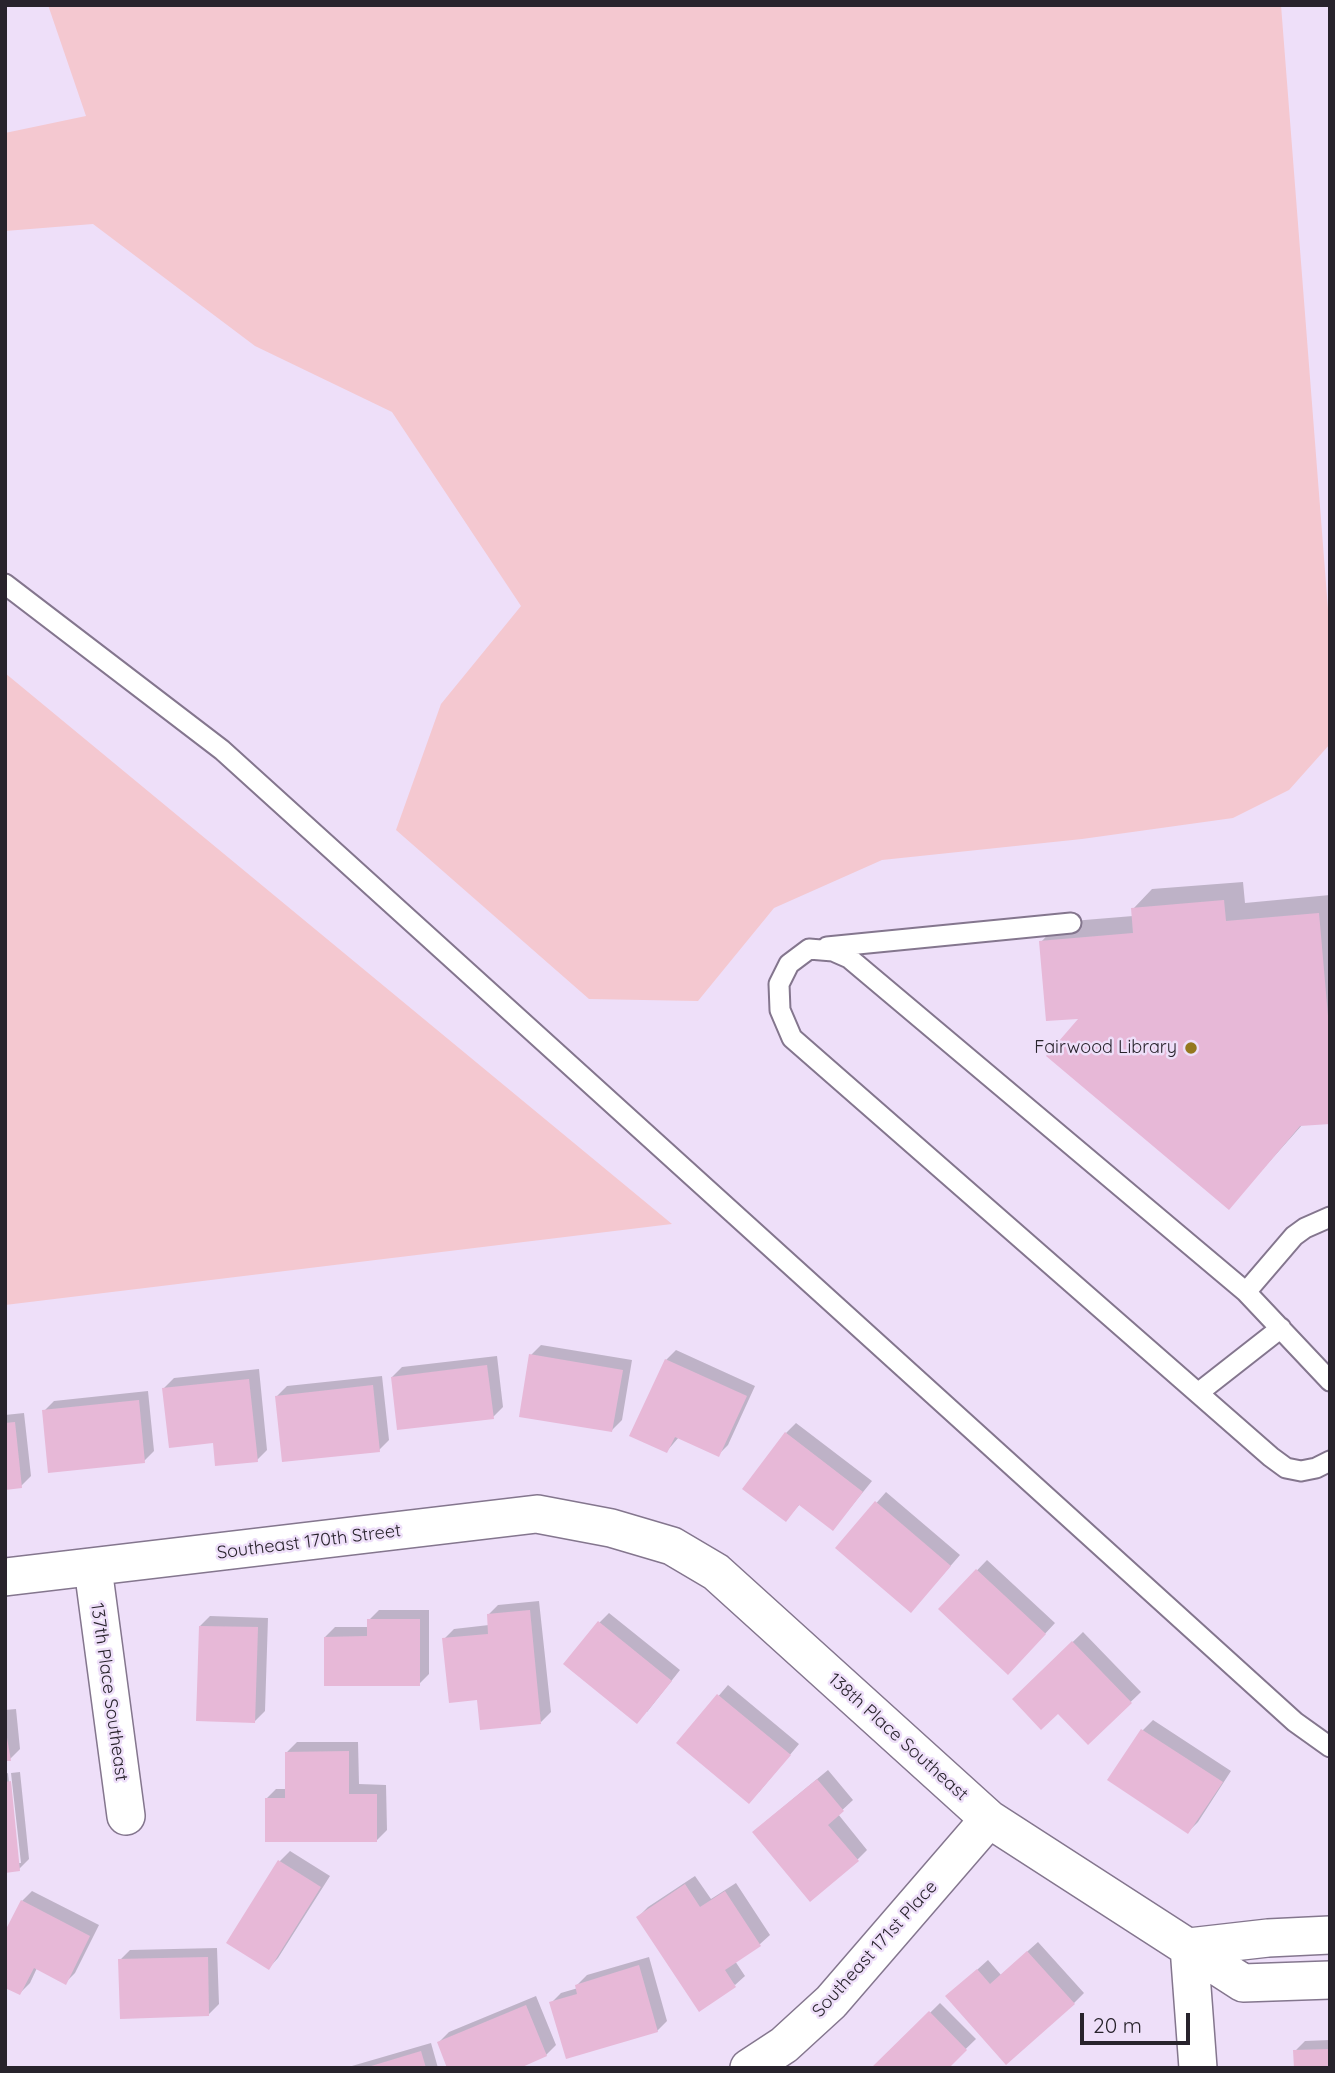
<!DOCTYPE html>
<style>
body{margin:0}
#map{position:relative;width:1335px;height:2073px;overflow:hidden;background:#eedff9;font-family:Quicksand,sans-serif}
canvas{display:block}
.frame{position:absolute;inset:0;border:7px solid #28232c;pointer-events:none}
.scale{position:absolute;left:1080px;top:2013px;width:110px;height:32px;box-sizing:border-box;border:4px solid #28232c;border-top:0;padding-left:9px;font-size:21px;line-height:24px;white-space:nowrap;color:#28232c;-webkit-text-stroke:5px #eedff9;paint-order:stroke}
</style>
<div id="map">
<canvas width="1335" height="2073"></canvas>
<div class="frame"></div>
<div class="scale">20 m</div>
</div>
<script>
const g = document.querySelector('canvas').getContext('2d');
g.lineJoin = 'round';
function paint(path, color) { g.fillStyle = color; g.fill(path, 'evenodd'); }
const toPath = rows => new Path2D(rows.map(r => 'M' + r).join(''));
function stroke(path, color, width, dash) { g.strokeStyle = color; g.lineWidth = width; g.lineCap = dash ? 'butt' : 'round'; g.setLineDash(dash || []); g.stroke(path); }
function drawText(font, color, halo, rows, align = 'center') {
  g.font = font + ' Quicksand,sans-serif'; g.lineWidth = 5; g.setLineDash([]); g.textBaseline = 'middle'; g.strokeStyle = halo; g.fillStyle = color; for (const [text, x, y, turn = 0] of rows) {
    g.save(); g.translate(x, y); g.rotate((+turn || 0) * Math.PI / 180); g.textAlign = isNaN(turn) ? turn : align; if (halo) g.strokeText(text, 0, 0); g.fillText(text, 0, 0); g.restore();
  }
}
const green = toPath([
 [48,5,1281,5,1330,635,1330,744,1289,790,1233,818,1082,839,882,860,774,908,698,1001,589,999,396,830,441,704,521,606,392,412,255,346,93,224,5,231,5,133,86,116],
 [5,673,672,1224,5,1305]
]);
const shadow = toPath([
 [1243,882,1245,903,1330,895,1330,1122,1303,1124,1229,1207,1082,1017,1041,942,1060,922,1133,916,1133,909,1152,889],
 [541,1345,632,1360,622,1420,612,1430,531,1355],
 [676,1350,755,1386,728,1445,718,1455,679,1437,667,1451,666,1360],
 [497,1356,503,1407,493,1417,392,1377,402,1367],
 [259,1369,267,1450,257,1460,215,1441,164,1388,174,1378],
 [382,1376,389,1440,379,1450,277,1396,287,1386],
 [148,1391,154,1451,144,1461,44,1411,54,1401],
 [24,1413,31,1476,21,1486,5,1488,5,1415],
 [796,1423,872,1481,833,1529,800,1504,786,1520,786,1433],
 [886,1492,960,1555,920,1601,837,1548],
 [987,1560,1055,1623,1018,1663,940,1609],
 [539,1601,551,1712,541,1722,444,1639,454,1629,489,1625,488,1615,498,1605],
 [379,1610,429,1610,429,1674,419,1684,325,1637,335,1627,369,1627,369,1620],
 [609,1613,680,1670,647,1712,599,1623],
 [210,1616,268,1618,265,1711,255,1721,200,1626],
 [1083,1632,1141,1692,1088,1743,1058,1711,1014,1699],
 [728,1685,799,1744,759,1792,678,1743],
 [16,1709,20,1749,10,1759,5,1759,5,1710],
 [1153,1720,1231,1771,1198,1822,1188,1832,1109,1780,1143,1730],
 [297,1742,358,1742,359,1784,386,1785,387,1830,377,1840,266,1799,276,1789,287,1789,287,1752],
 [828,1770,853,1800,838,1814,867,1850,857,1860,765,1822],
 [20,1772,29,1859,19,1869,5,1871,5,1774,8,1773,17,1863,21,1863,11,1773],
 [290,1851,330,1876,278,1958,269,1968,280,1861],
 [695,1876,711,1899,736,1883,770,1935,760,1944,735,1961,745,1976,735,1985,638,1917,648,1907],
 [32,1891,99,1925,75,1973,65,1983,37,1968,30,1983,20,1993,22,1901],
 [1038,1942,1084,1993,1074,2003,958,1987,988,1960,1001,1975],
 [217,1948,219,2004,209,2014,120,1960,130,1950],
 [649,1957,667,2021,657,2031,551,2003,561,1993,578,1988,577,1985,587,1975],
 [536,1996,556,2045,546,2055,439,2042,449,2032],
 [940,2003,976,2039,946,2068,874,2068],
 [1330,2040,1330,2068,1295,2051,1305,2041],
 [431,2043,438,2068,345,2068]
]);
const building = toPath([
 [1224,900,1226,921,1319,913,1330,1039,1330,1124,1300,1126,1229,1210,1046,1056,1078,1019,1046,1021,1039,941,1133,933,1131,908],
 [529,1354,623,1370,612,1432,519,1417],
 [665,1359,747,1396,719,1457,675,1437,667,1453,629,1436],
 [487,1365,494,1419,397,1430,391,1377],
 [249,1379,258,1462,215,1466,213,1443,169,1448,162,1388],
 [373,1385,380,1452,282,1462,275,1396],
 [139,1400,145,1463,48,1473,42,1410],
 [15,1422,22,1488,5,1490,5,1423],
 [785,1432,863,1492,833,1531,799,1505,786,1522,742,1489],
 [875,1501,951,1566,911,1613,835,1548],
 [976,1569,1046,1634,1008,1675,938,1609],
 [530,1610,541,1724,480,1730,477,1700,449,1703,442,1638,488,1634,487,1614],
 [367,1619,420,1619,420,1686,324,1686,324,1637,367,1636],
 [598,1621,672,1681,637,1724,563,1664],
 [199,1626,258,1627,255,1723,196,1721],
 [1072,1641,1132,1703,1088,1745,1058,1714,1041,1730,1012,1699],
 [717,1694,791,1755,749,1804,676,1743],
 [5,1726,11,1761,5,1761],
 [1141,1729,1223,1782,1188,1834,1107,1780],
 [349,1751,349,1794,377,1794,377,1842,265,1842,265,1798,285,1798,285,1752],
 [817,1779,844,1811,828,1825,859,1861,810,1902,752,1832],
 [11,1781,20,1871,5,1873,5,1782],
 [278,1860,321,1887,269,1970,226,1943],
 [685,1884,700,1907,725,1891,761,1946,725,1970,736,1987,699,2012,636,1917],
 [21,1900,90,1936,66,1985,34,1968,20,1995,5,1988,5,1931],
 [1027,1951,1075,2004,1006,2065,945,1996,977,1969,990,1984],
 [208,1957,209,2016,120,2019,118,1959],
 [639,1965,658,2032,566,2059,549,2002,577,1994,575,1985],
 [526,2005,547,2056,520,2068,447,2068,437,2042],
 [929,2011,967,2050,949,2068,871,2068],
 [1330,2049,1330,2068,1294,2068,1293,2050],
 [421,2051,426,2068,368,2068,368,2067]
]);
const service = toPath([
 [5,584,222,750,1295,1722,1330,1747],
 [827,947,1071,923],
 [1246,1292,1294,1236,1305,1228,1330,1217],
 [1330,1381,1246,1292,849,958,833,951,809,949,789,964,779,984,780,1010,792,1038,1271,1457,1286,1468,1301,1471,1316,1468,1330,1461],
 [1198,1393,1281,1328]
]);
const minor = toPath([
 [93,1568,126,1816],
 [5,1577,537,1514,611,1528,672,1546,716,1572,989,1819,1243,1983,1330,1980],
 [1189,1947,1268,1938,1330,1935],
 [1189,1947,1198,2068],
 [749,2068,784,2045,831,2002,989,1819]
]);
const markers = [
 [1191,1048,7,"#94781f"]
];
const poiNames = [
 ["Fairwood Library",1177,1048]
];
const streetNames = [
 ["Southeast 170th Street",309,1542,-7],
 ["137th Place Southeast",109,1692,82],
 ["138th Place Southeast",898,1737,42],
 ["Southeast 171st Place",875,1949,-48]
];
paint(green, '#f4c8d0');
paint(shadow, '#0003');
paint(building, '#e7b8d7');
stroke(service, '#84768e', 23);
stroke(minor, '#84768e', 40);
stroke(service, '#fff', 19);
stroke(minor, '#fff', 37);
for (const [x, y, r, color] of markers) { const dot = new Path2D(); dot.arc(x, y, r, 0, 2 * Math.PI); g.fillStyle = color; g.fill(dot); stroke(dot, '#eedff9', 2.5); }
drawText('18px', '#28232c', '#eedff9', poiNames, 'right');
drawText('18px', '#28232c', '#eedff9', streetNames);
</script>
